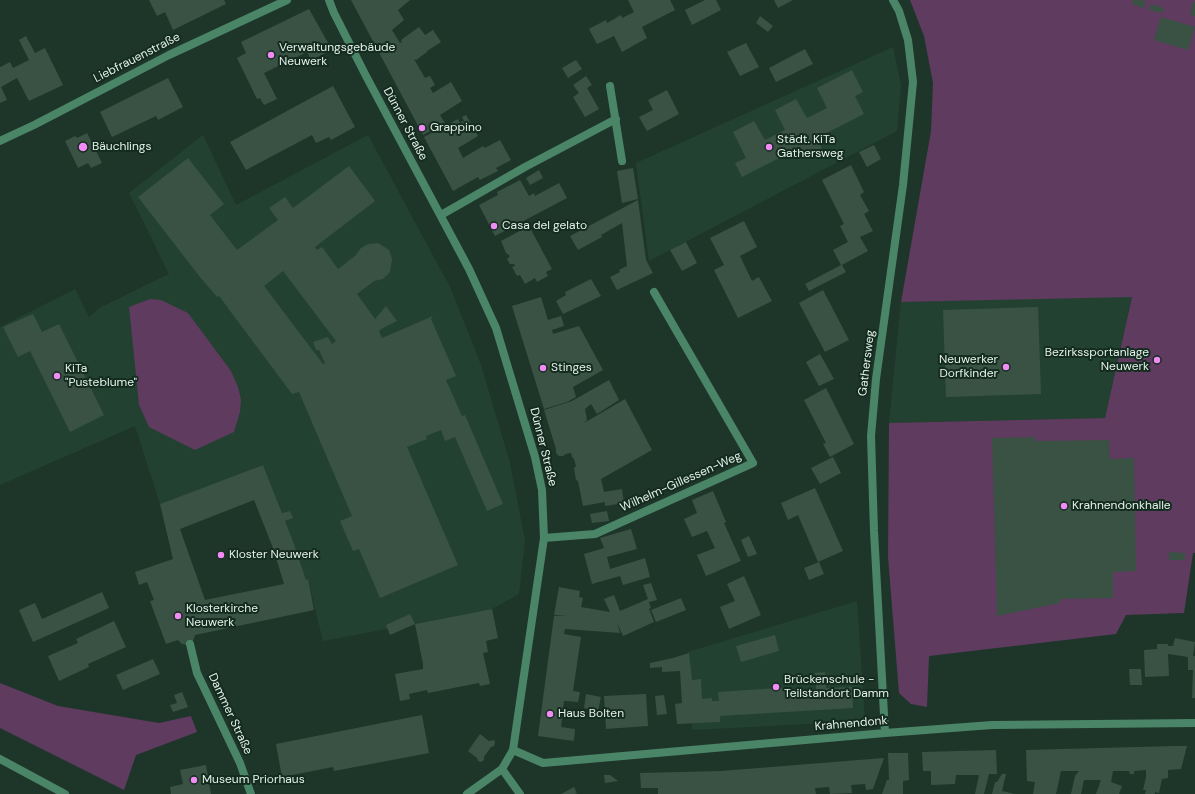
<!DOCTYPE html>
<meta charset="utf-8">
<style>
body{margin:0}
canvas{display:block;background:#1e3529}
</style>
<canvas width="1195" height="794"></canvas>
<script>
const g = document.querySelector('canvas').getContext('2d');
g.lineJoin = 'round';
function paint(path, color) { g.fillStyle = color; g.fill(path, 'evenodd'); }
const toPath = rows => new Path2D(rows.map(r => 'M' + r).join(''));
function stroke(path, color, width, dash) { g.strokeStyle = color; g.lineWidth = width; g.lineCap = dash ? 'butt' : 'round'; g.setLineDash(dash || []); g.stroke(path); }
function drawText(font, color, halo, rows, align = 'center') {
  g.font = font + ' "DM Sans",sans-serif'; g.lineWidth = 4; g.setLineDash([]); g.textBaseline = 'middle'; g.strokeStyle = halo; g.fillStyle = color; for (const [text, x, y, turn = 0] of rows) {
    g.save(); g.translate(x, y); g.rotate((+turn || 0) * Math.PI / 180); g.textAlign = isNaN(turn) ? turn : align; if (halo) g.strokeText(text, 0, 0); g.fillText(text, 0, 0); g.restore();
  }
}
const built = toPath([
 [893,47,901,85,897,131,649,261,636,163],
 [203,135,236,205,368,135,451,289,481,365,510,463,525,541,519,594,492,609,323,641,308,580,306,580,293,541,285,521,292,518,290,511,282,513,263,465,160,504,135,426,0,485,0,327,75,289,89,317,99,308,169,274,129,193],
 [1132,296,1105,418,889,423,901,302],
 [857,601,865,721,692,730,688,652]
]);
const green = toPath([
 [910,0,1195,0,1195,553,1193,553,1184,613,1126,615,1116,634,929,656,927,707,911,704,899,693,888,557,889,423,1105,418,1132,297,901,302,931,131,933,83,924,36],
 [150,299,161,300,188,313,231,371,238,387,241,400,240,412,234,432,195,450,149,427,139,405,129,307],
 [0,683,58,706,159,723,191,716,197,732,136,755,124,790,0,728]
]);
const building = toPath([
 [149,0,224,0,226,4,173,30,165,12,157,16],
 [351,0,410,0,398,10,404,20,392,30,400,43,402,42,401,40,419,27,425,35,433,30,441,42,427,51,427,52,416,60,414,59,425,78,430,76,435,85,430,88,433,93,451,82,462,101,440,115,445,123,423,135],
 [628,0,670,0,675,10,642,27,647,38,622,52,614,36,597,44,589,29,606,20,607,23,621,15,622,18,634,12],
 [705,0,716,0,721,10,692,25,685,10],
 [774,0,793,0,778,8],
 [1133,0,1141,0,1146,2,1144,8,1132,4],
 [1193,2,1195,3,1195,16,1190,15],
 [1151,4,1164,8,1162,13,1149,10],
 [309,9,332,50,311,60,307,52,264,73,277,99,264,105,260,98,257,99,237,58,246,53,241,42],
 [760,16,773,26,768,32,756,23],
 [1161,17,1195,27,1188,50,1154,40],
 [26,36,35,53,45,48,63,85,29,101,17,78,1,87,7,100,0,103,0,67,10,62,13,68,29,60,19,40],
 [746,43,759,67,740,76,727,52],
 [805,49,813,64,776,82,769,68],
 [576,60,582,69,568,78,562,68],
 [852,70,863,92,855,96,864,114,817,138,822,148,800,159,795,150,742,177,735,163,746,158,733,132,754,121,765,140,785,130,775,110,796,99,807,118,827,108,817,88],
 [586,76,592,85,587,88,599,109,585,117,573,97,579,93,573,85],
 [168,78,183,107,158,120,156,116,112,137,100,112],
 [333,86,355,127,331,140,329,137,316,143,312,135,246,170,230,142],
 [667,90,679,114,647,131,639,117,653,110,648,100],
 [466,115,478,136,458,148,463,158,483,146,485,148,500,140,511,160,496,168,498,171,480,180,478,177,453,191,424,137,458,119,460,123,463,121,465,125,466,125,462,117],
 [87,133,102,163,91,168,88,163,78,168,65,141,75,136,77,138],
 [874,145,881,159,867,167,859,152],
 [188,158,224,204,210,215,237,250,278,220,269,208,285,197,293,208,349,166,375,201,315,247,317,250,322,247,338,269,355,256,361,248,368,244,378,243,389,250,392,259,390,272,383,279,374,281,357,294,375,319,386,306,397,321,383,328,379,331,382,338,433,316,431,319,456,376,446,380,462,416,465,415,503,504,487,511,455,437,445,441,441,430,426,436,427,439,407,447,458,565,380,598,359,549,353,551,340,521,352,516,299,392,292,394,219,296,217,297,200,277,138,197],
 [283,271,336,341,332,344,328,337,313,342,316,350,319,350,325,363,323,364,264,286],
 [851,165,864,192,860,195,869,211,864,214,873,231,860,237,868,251,842,265,846,272,809,291,805,284,841,265,833,250,848,242,840,226,844,224,822,180],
 [633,168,638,199,622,203,617,171],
 [539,170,543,178,530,185,526,178],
 [520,180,529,196,534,193,535,196,559,183,567,198,495,236,479,205,498,195,497,192],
 [638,200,646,260,653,273,617,290,610,277,620,272,619,270,627,266,622,223,601,235,602,237,578,250,570,236],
 [744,221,757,247,740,256,752,281,759,277,772,301,738,318,714,270,724,265,710,238],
 [529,226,552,269,546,272,548,276,537,282,535,278,525,284,520,275,517,276,512,267,515,266,514,264,510,264,507,259,510,256,506,253,501,241],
 [686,242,697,263,682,271,670,250],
 [591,279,601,296,563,314,556,301,566,295,565,292],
 [823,290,849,340,825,352,799,303],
 [541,297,548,320,561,316,564,326,552,330,553,334,579,326,603,370,573,387,576,397,567,402,544,409,512,306],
 [1038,307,1041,394,946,397,943,310],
 [33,314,42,332,59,324,104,415,70,432,30,351,18,357,3,327],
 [820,354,834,379,819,386,806,362],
 [609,380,619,400,597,414,591,404,585,409,587,420,584,423,625,399,652,450,601,479,604,492,622,489,624,503,605,506,605,502,583,506,578,481,576,480,574,468,576,466,574,459,572,457,571,453,566,454,563,456,559,456,556,453,556,449,544,410,572,401],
 [826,388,854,444,830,457,823,444,826,443,804,400],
 [1035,437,1035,441,1109,440,1110,459,1134,458,1136,571,1113,572,1113,598,1060,599,1060,603,997,616,992,438],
 [833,457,841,473,820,484,811,468],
 [263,465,282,513,290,511,293,518,285,521,293,541,306,580,308,579,314,610,195,635,193,641,187,645,182,644,178,640,166,644,150,601,154,600,147,582,139,585,135,572,173,559,160,504],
 [254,500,273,548,284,584,205,600,180,529],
 [815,488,843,551,818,562,798,515,788,520,781,503],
 [713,491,726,522,724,523,741,561,706,576,697,555,715,548,707,531,692,537,684,519,697,513,692,500],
 [607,511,609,521,592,523,590,514],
 [631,529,637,549,607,557,610,569,645,558,650,577,623,585,620,576,592,584,584,554,604,548,600,538],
 [749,536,757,554,748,557,741,540],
 [1169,552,1185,553,1185,560,1169,560],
 [819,562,824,574,809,580,804,568],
 [744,576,761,615,729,629,720,607,735,601,727,584],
 [651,583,657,600,649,602,651,608,649,609,654,622,623,636,617,623,620,633,565,629,564,634,581,637,573,691,580,692,578,702,564,701,561,727,575,729,574,741,538,736,554,616,567,616,554,615,559,587,580,591,579,597,583,598,581,607,610,612,604,599,614,595,620,611,648,599,643,585],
 [102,592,109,608,33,642,19,610,35,603,42,619],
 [681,598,686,610,656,622,651,610],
 [492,609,498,638,486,641,488,652,483,653,490,684,480,686,479,683,428,693,427,690,409,694,410,699,400,701,395,674,423,669,423,664,415,624],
 [410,614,415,624,390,635,386,625],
 [114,621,126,647,88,664,89,667,59,681,48,656,78,643,76,639],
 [775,635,779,651,741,662,736,646],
 [1175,638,1195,642,1193,656,1195,656,1195,698,1192,698,1193,670,1188,670,1188,657,1168,654,1169,676,1145,677,1144,650,1157,649,1157,644,1168,644,1168,646,1173,646],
 [689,653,692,680,701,679,702,699,712,698,712,701,719,701,718,692,791,687,792,690,816,689,815,673,825,672,826,688,852,687,853,708,720,716,720,722,677,724,675,704,682,703,680,671,662,672,662,667,650,668,650,663,673,658],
 [153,659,160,674,123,690,116,675],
 [1129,669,1141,669,1142,685,1130,685],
 [182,692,188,707,173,712,170,705,177,703,174,695],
 [586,694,601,697,598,711,584,708],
 [646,694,648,726,606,729,604,696],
 [664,695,667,714,657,715,655,696],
 [422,715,429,753,334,771,333,767,282,777,276,744],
 [480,734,489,741,494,740,495,742,494,746,491,747,484,757,484,760,481,762,478,761,477,758,468,751],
 [1174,746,1187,746,1181,769,1168,770,1168,778,1162,779,1159,793,1155,792,1155,794,1145,794,1146,790,1143,790,1146,777,1146,770,1134,771,1134,774,1130,774,1129,771,1113,771,1111,782,1122,786,1119,794,1096,794,1101,780,1084,780,1081,794,1071,794,1075,776,1079,771,1061,771,1056,794,1033,794,1035,782,1027,781,1026,750],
 [996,750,997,774,989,774,984,794,975,794,979,775,956,775,955,784,931,785,931,771,923,771,922,752],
 [888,753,908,753,909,780,903,781,903,794,882,794,887,780,889,780],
 [884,758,873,789,866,790,865,784,851,785,852,793,830,794,829,787,815,788,816,794,658,794,658,788,641,788,640,773,721,771],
 [206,765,211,794,171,794,170,787,183,784,180,770],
 [1002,774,1006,774,1002,791,1015,794,992,794,995,782,997,782],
 [604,775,610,775,618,781,605,783],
 [574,787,577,793,575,794,561,794]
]);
const minor = toPath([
 [610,86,622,161],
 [0,141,34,125,169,55,287,0],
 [441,215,525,167,616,119],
 [544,538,595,534,753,463,654,292],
 [190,644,197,673,240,763,251,794],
 [885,733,874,531,871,436,876,379,903,185,913,82,908,40,899,11,893,0],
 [513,750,543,763,885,733,992,725,1195,723],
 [502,769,520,794]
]);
const tertiary = toPath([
 [329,0,334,13,366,76,469,269,496,328,535,457,542,490,544,538,513,750,502,769,467,794],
 [0,759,65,794]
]);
const markers = [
 [271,55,4,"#f18bf5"],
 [422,128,4,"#f18bf5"],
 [83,147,5,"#f18bf5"],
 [769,147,4,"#f18bf5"],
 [494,226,4,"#f18bf5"],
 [1157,360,4,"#f18bf5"],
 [1006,367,4,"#f18bf5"],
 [543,368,4,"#f18bf5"],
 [57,376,4,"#f18bf5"],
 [1064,506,4,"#f18bf5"],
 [221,555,4,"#f18bf5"],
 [178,616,4,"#f18bf5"],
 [776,687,4,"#f18bf5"],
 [550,714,4,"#f18bf5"],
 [194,780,4,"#f18bf5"]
];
const poiNames = [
 ["Verwaltungsgebäude",279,48],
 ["Neuwerk",279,62],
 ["Grappino",430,128],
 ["Städt. KiTa",777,140],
 ["Gathersweg",777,154],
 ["Bäuchlings",92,147],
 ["Casa del gelato",502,226],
 ["Bezirkssportanlage",1149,353,"right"],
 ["Neuwerk",1149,367,"right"],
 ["Neuwerker",998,360,"right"],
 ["Dorfkinder",998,374,"right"],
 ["Stinges",551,368],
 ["KiTa",65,369],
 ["\"Pusteblume\"",65,383],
 ["Krahnendonkhalle",1072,506],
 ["Kloster Neuwerk",229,555],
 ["Klosterkirche",186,609],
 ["Neuwerk",186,623],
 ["Brückenschule -",784,680],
 ["Teilstandort Damm",784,694],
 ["Haus Bolten",558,714],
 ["Museum Priorhaus",202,780]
];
const streetNames = [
 ["Liebfrauenstraße",137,58,-27],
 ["Dünner Straße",405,124,62],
 ["Gathersweg",867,363,-83],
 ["Dünner Straße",543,447,76],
 ["Wilhelm-Gillessen-Weg",681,482,-24],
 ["Dammer Straße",230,714,65],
 ["Krahnendonk",851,724,-5]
];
paint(built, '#224131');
paint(green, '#5e3b5f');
paint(building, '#395244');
stroke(minor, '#4a8567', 8);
stroke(tertiary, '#4a8567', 8);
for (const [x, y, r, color] of markers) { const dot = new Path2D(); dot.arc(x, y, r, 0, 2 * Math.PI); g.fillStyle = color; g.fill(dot); stroke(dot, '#142b1f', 1.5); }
drawText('12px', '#e3f1e9', '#142b1f', poiNames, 'left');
drawText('12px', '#e3f1e9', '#142b1f', streetNames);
</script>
